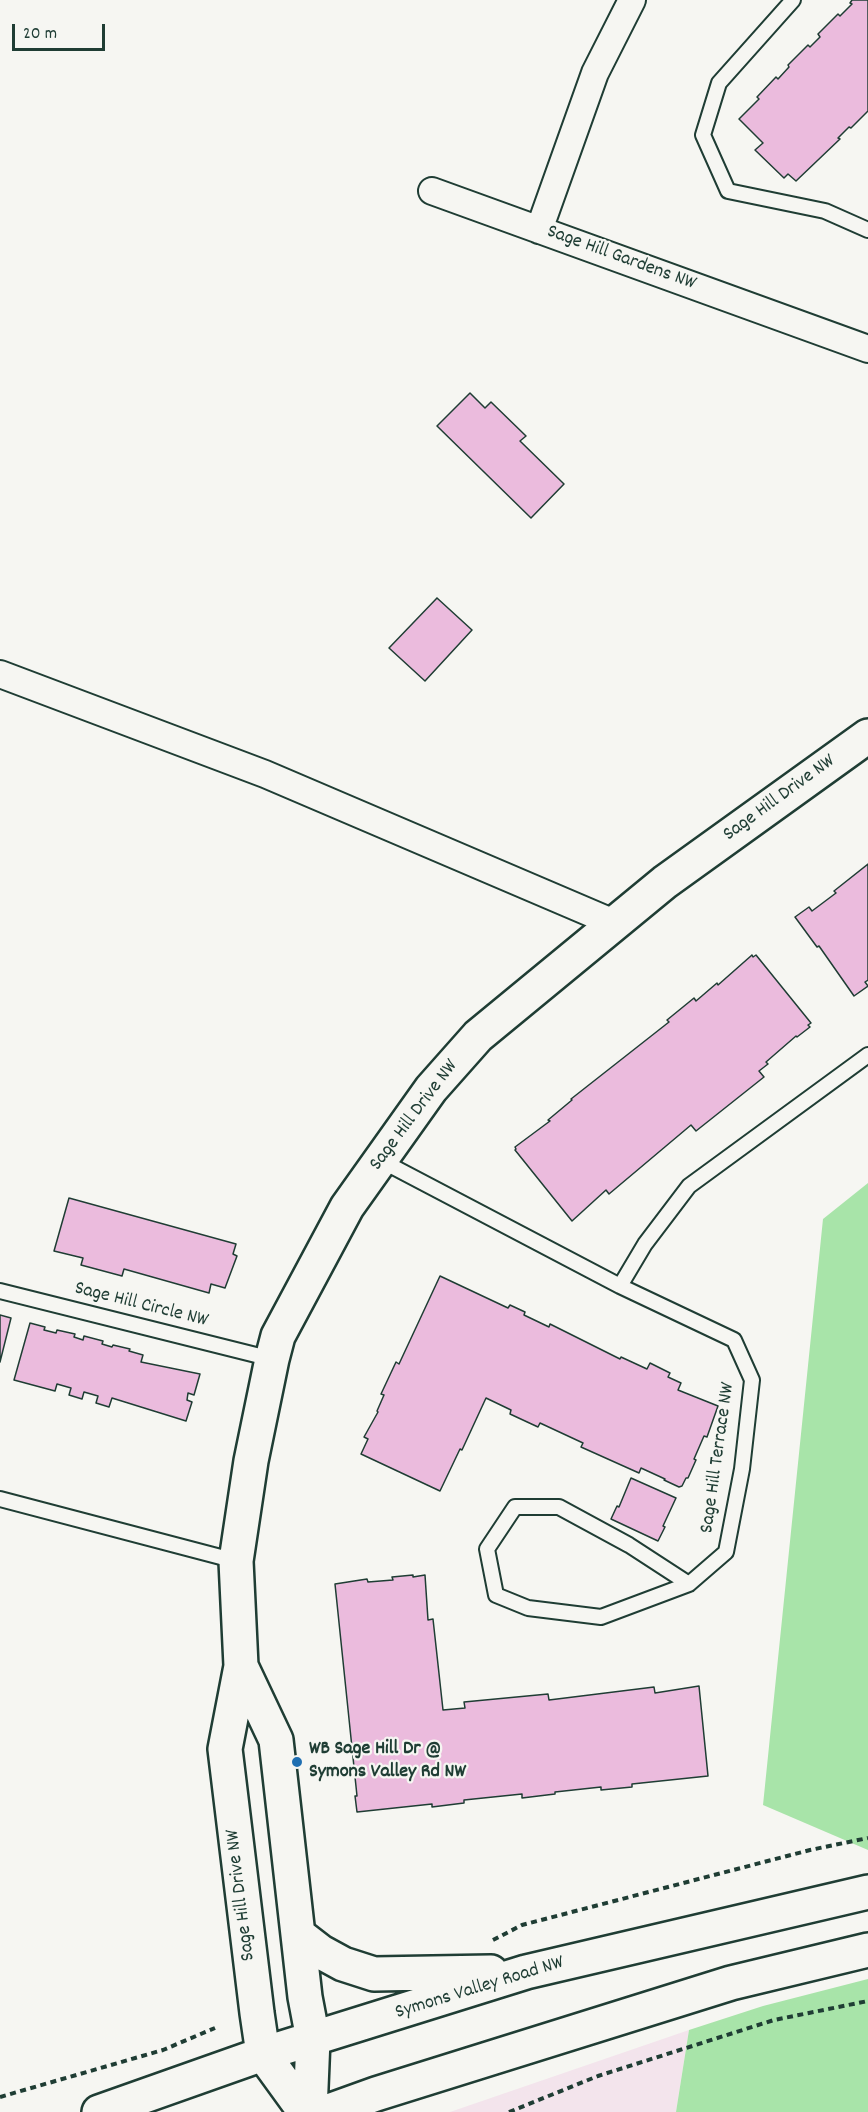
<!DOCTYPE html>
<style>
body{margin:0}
#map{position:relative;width:868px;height:2112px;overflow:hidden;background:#f6f6f2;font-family:Dekko,sans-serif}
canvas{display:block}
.scale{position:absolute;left:12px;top:24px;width:93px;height:27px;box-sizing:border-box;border:3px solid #1f3d34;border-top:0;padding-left:8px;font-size:18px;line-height:21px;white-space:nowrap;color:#1f3d34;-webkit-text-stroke:4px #f6f6f2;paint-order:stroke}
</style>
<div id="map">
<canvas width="868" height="2112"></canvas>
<div class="scale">20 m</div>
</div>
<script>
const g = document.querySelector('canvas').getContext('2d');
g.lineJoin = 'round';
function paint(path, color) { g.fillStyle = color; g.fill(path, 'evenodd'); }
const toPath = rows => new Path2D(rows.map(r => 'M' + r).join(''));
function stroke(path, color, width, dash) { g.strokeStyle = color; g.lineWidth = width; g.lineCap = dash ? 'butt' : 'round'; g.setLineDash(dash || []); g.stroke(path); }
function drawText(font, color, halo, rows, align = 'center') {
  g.font = font + ' Dekko,sans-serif'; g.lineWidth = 4.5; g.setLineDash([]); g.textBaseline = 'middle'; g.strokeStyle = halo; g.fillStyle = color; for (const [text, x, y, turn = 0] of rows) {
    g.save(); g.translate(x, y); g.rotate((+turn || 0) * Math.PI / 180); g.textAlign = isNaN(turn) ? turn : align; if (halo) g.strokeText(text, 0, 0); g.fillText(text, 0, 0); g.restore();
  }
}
const built = toPath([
 [689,2030,676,2112,450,2112]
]);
const green = toPath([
 [868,1183,868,1850,763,1805,823,1219],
 [868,1979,868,2112,676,2112,689,2030,763,2006]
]);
const building = toPath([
 [852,0,868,0,868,111,851,128,849,127,838,138,840,139,796,181,788,174,784,178,755,150,763,143,739,119,759,99,757,97,776,77,778,79,789,67,788,65,808,45,810,47,820,37,818,34,838,14,840,16,852,4,850,3,852,0],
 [470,393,485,408,491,402,526,436,520,441,564,484,531,518,437,426,470,393],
 [437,598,472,630,425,681,389,648,437,598],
 [868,864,868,980,865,982,868,986,854,996,819,946,817,947,795,917,809,907,812,911,836,893,834,891,868,864],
 [752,955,753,957,756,955,811,1023,808,1025,810,1027,797,1037,796,1036,766,1062,768,1064,759,1071,764,1077,696,1131,691,1125,609,1194,606,1190,572,1221,515,1150,516,1149,515,1147,550,1121,548,1120,572,1100,571,1099,669,1022,667,1020,694,998,696,1001,717,983,718,985,752,955],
 [69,1198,236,1244,233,1254,237,1256,225,1288,211,1284,209,1293,124,1269,122,1276,81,1265,83,1258,54,1251,69,1198],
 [440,1276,508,1308,510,1305,525,1312,524,1315,549,1327,550,1324,620,1359,621,1357,647,1369,650,1363,670,1373,668,1377,681,1383,678,1390,718,1406,707,1437,704,1436,694,1459,696,1460,688,1478,686,1478,682,1486,679,1487,664,1480,665,1479,641,1468,639,1473,581,1447,583,1443,540,1423,538,1427,510,1414,511,1410,486,1398,462,1450,460,1449,440,1491,361,1454,368,1439,364,1437,378,1412,377,1411,384,1395,381,1394,396,1362,399,1364,440,1276],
 [0,1315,11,1318,0,1362,0,1315],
 [30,1323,45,1327,44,1330,56,1333,57,1330,75,1334,74,1337,83,1340,84,1336,103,1341,102,1344,112,1347,113,1345,130,1349,129,1351,143,1355,141,1362,200,1374,194,1395,188,1393,187,1400,192,1402,186,1421,112,1398,109,1407,96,1403,98,1396,84,1392,82,1399,69,1395,71,1388,57,1384,55,1391,14,1380,30,1323],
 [631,1478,676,1498,663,1526,665,1527,658,1541,611,1519,617,1506,619,1507,631,1478],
 [413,1575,413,1577,425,1575,428,1620,433,1619,443,1710,465,1708,464,1702,548,1694,549,1700,654,1687,655,1693,699,1686,708,1776,632,1784,632,1787,601,1790,601,1787,555,1792,555,1794,522,1798,522,1794,464,1800,464,1803,432,1807,432,1804,357,1812,355,1796,357,1796,335,1584,367,1579,368,1582,393,1580,392,1577,413,1575]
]);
const path = toPath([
 [493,1940,522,1925,810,1850,868,1838],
 [0,2097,163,2050,215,2028],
 [509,2112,598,2076,774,2020,868,2001]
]);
const lane = toPath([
 [793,0,719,83,703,135,728,191,825,211,868,230],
 [380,1160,620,1286,734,1340,752,1380,742,1469,726,1552,689,1584,601,1617,528,1608,496,1595,487,1549,515,1507,559,1507,629,1545,689,1584],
 [620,1286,645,1244,689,1186,868,1055],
 [0,1291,272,1359],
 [0,1499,236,1561]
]);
const street = toPath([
 [432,191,868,349],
 [539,230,595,73,632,0],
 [0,674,265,774,614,923]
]);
const secondary = toPath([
 [241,1666,276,1740,305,1997,313,2039,310,2112],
 [299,1935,321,1952,343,1964,374,1974,491,1972],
 [99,2112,263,2054,526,1972,868,1892],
 [305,2112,263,2054,257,2013,225,1749,241,1666,236,1561,251,1461,272,1359,278,1336,347,1207,431,1089,478,1036,665,882,868,736],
 [326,2112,376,2094,731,1983,868,1950]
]);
const markers = [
 [297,1762,6,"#1f6fb2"]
];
const streetNames = [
 ["Sage Hill Gardens NW",621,259,20],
 ["Sage Hill Drive NW",780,799,-36],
 ["Sage Hill Drive NW",415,1116,-53],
 ["Sage Hill Circle NW",141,1306,14],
 ["Sage Hill Terrace NW",719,1458,-82],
 ["Sage Hill Drive NW",242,1895,-97],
 ["Symons Valley Road NW",480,1989,-17]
];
const poiNames = [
 ["WB Sage Hill Dr @",309,1750],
 ["Symons Valley Rd NW",309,1773]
];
paint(built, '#f3e4ec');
paint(green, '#a8e4a9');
paint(building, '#ebbbdd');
stroke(building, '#1f3d34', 1.5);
stroke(lane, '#1f3d34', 18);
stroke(street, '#1f3d34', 30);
stroke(secondary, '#1f3d34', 38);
stroke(path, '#1f3d34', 4, [6, 4.5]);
stroke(lane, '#f6f6f2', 14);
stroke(street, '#f6f6f2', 26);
stroke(secondary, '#f6f6f2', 33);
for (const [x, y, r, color] of markers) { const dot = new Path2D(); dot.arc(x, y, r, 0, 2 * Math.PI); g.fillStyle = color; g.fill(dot); stroke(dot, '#f6f6f2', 2); }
drawText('20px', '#1f3d34', '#f6f6f2', streetNames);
drawText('bold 20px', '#1f3d34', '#f6f6f2', poiNames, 'left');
</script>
